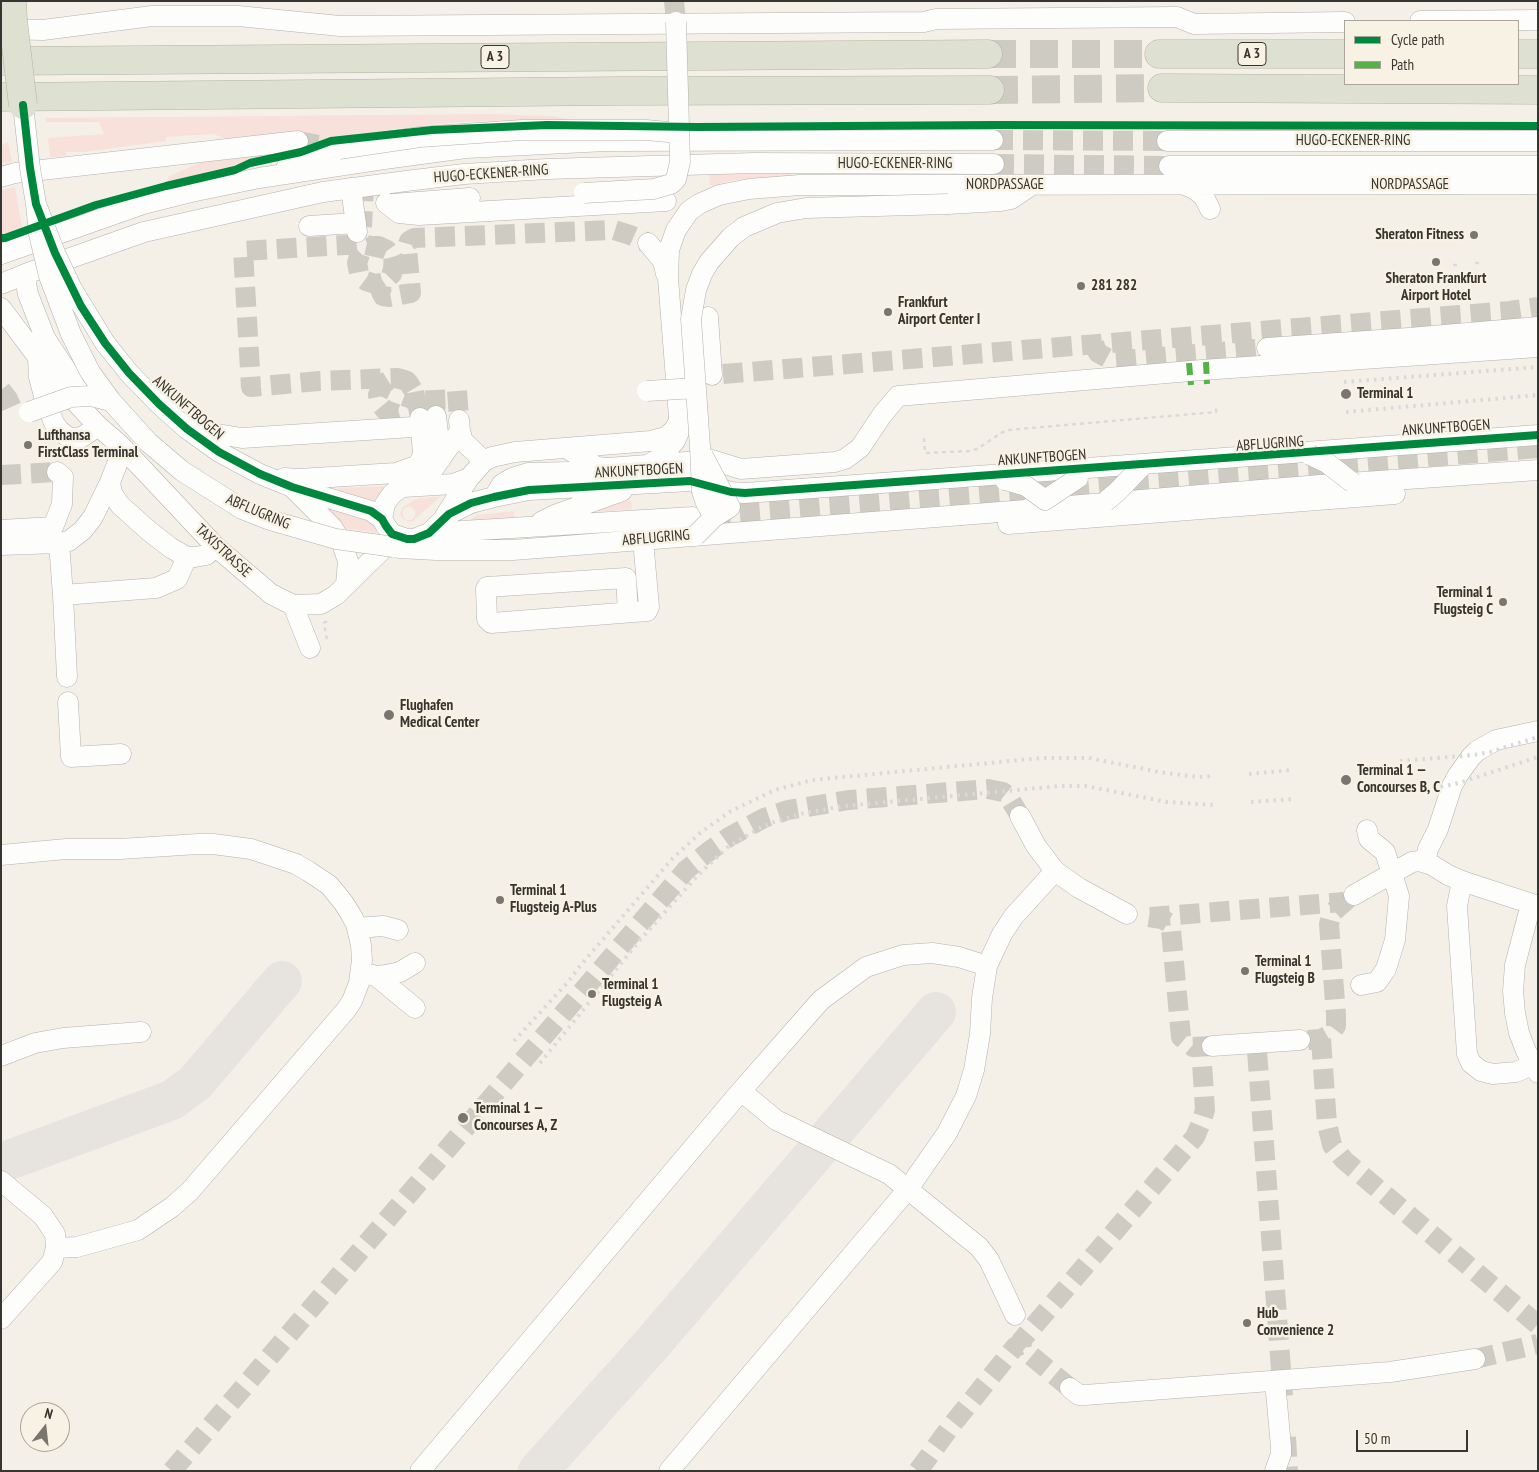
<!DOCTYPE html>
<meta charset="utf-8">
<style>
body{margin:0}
#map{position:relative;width:1539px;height:1472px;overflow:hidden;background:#f4f0e8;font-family:"PT Sans Narrow",sans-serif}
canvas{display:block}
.frame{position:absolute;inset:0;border:2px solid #37352f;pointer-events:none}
.legend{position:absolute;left:1344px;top:20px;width:175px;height:65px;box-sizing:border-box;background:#f8f2e4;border:1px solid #aba69c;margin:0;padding:6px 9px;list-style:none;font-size:15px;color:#37352f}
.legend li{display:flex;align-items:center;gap:10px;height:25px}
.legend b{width:25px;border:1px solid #aba69c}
.north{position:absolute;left:20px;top:1402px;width:50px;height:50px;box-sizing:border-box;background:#f8f2e4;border:1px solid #aba69c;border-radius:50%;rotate:16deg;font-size:14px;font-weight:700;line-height:20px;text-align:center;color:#37352f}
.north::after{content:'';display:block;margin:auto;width:18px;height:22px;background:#797670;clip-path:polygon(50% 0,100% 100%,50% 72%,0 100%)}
.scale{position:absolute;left:1356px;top:1430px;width:112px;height:22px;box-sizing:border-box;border:2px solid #37352f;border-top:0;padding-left:6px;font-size:15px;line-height:18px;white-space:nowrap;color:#37352f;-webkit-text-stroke:4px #f8f2e4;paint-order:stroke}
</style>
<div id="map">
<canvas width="1539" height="1472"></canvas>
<div class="frame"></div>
<ul class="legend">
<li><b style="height:6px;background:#00873e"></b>Cycle path</li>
<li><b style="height:6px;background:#56b246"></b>Path</li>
</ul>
<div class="north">N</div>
<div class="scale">50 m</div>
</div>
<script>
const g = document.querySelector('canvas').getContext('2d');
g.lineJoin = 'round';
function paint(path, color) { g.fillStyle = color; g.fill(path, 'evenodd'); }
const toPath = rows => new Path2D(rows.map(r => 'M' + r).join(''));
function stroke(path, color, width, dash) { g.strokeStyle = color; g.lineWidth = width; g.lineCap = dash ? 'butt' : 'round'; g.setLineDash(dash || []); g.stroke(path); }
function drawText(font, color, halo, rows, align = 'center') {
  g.font = font + ' "PT Sans Narrow",sans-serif'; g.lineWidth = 5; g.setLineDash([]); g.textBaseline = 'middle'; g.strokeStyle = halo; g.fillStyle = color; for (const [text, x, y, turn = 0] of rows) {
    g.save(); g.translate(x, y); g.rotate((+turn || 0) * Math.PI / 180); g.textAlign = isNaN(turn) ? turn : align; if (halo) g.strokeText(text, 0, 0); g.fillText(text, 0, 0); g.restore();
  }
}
const green = toPath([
 [493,114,553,116,571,120,461,122,403,128,324,139,298,149,298,133,227,139,213,134,166,137,166,141,84,152,66,152,66,156,50,157,48,138,104,134,99,122,46,122,45,118],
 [1185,129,1538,131,1538,135,1184,134],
 [8,142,12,162,1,163,1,146],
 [282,153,248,161,233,168,168,181,168,177,201,162],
 [709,174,792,174,792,177,755,178,734,180,710,186],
 [15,187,22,227,1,235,1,190],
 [386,486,374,501,338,490,338,488],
 [428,497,440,497,413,521,410,522,403,519,400,514,403,507,416,499,423,498,426,499],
 [407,507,411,507,415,511,415,516,411,520,406,520,403,516,403,510],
 [631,500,632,509,599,512,598,509],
 [324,506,365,519,372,523,377,530,376,533,342,528],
 [514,511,515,525,456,527,478,515]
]);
const taxiway = toPath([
 [1,1163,172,1100,195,1083,282,981],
 [538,1471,651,1345,936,1012]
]);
const minorTunnel = toPath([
 [674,1,676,22],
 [993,140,1167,141],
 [298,141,348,151,359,155,365,168,362,227],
 [994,164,1169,166],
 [1094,344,1098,353,1113,361,1267,348],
 [723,374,1510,311,1538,307],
 [1,390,8,399,15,415],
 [435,390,436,416],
 [457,391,459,418],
 [420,418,416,395,410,385,408,382,405,380,398,378,395,378,391,379,383,384,378,395,380,404,385,410,397,414,405,412,410,409,415,396,414,391,412,387,407,381,396,378,319,381,251,387,243,251,362,244,385,249,392,255,395,265,390,278,382,283,375,284,366,281,362,278,359,273,357,263,360,254,364,250,368,248,373,246,378,246,387,250,394,260,392,274,384,282,381,288,381,292,383,296,390,297,411,293,407,248,409,241,414,238,614,230,630,235,648,243],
 [1,475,57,472],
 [710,516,1538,448],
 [1149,917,1162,919,1169,923,1171,930,1181,1037,1193,1047,1212,1046],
 [1150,917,1344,902],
 [1321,1039,1327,1124,1332,1145,1344,1160,1538,1325],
 [1308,1040,1321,1039,1330,1034,1336,1026,1336,1015,1329,924,1332,913,1348,899],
 [1257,1051,1283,1396],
 [1475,1359,1538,1344],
 [1070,1388,1022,1348,1021,1341,1195,1137,1201,1123,1205,1110,1201,1047],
 [1286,1437,1288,1471],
 [172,1471,686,870,708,852,729,837,764,818,788,810,849,800,988,789,1003,792,1008,796,1020,816],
 [918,1471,951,1426,1015,1347,1021,1345]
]);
const highwayTunnel = toPath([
 [988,54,1159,54],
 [990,90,1162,88]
]);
const path = toPath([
 [1475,263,1481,263],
 [1453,265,1461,265],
 [1437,280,1443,280],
 [1457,280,1463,279],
 [924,438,925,453,969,451,977,449,1001,433,1008,430,1216,412,1216,407],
 [327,621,324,623,327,640]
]);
const minor = toPath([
 [1420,21,1538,20],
 [1,29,43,30,152,16,238,16,340,26,924,22,936,19,1177,17,1194,24,1345,22],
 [1167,141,1538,141],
 [287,166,312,156,339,149],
 [1169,166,1538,166],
 [1,177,15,173,298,141],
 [1185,185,1196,190,1204,197,1210,209],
 [351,188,357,232],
 [386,203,399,213,419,215,666,201],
 [392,204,470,198],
 [948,204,1001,201,1011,199,1032,185],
 [309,226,356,223],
 [648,243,663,261,666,274],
 [1,254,143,204,191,192,259,178,384,159,466,148,606,141,993,140],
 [28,273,26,283,28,294,45,338,84,397],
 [1,284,28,273,144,232,323,192,406,181,464,174,547,169,754,163,994,164],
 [1,308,55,380,98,426,120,445,216,547,271,594,293,605,321,604,336,595,383,549,398,540],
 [708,317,712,375],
 [105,343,129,373,159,404,187,429,219,452,260,474,292,487,371,511,382,519,386,526,392,534,407,539,414,539,429,533,449,514,471,503,494,497,529,490,690,481,731,492,745,493,1538,435],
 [1267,348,1409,338,1538,327],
 [38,359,39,377,45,400,54,423,59,430,69,438,75,438,82,437,98,426],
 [436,416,441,459],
 [459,420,460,431,463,441,484,461],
 [193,430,242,438,413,427],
 [120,445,118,462,110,482,112,493,120,505,149,531,171,548,187,557,195,557,206,555,216,547],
 [566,448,597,467,608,468,712,460,741,469,835,462,845,459,860,448,882,415,898,396,1202,370,1538,347],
 [646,466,660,458,675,441,679,432,679,417,668,278,669,250,676,230,689,211,699,204,719,195,749,189,800,185,1538,184],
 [399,472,416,466,421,460,423,453,420,418],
 [284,478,299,479,428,471,434,468,460,431],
 [293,488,332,527,341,541,348,561,346,584],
 [494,497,502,484,512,478,528,473,569,472,596,486],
 [445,516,469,478,484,461,492,457,515,452,651,441,666,437,674,430,678,423],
 [382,519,385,504,392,494,399,489,404,487,453,484,469,478],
 [541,522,555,515,622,491],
 [1008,524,1395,494],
 [1,530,53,527,62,504,63,477,57,472],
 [429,533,693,517],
 [59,543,63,595,67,677],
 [1,545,59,543,69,541,83,530,93,517,110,482],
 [399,548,436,550,513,550,1026,510,1045,500,1054,504,1069,506,1320,485,1538,470],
 [63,595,156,588,177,579,187,557],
 [293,605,310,648],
 [628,612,626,578,487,587,486,589,487,619,491,623,647,611,649,607,643,540],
 [68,702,71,757,121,754],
 [1020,816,1036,846,1055,871,1079,888,1127,914],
 [1,855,66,849,120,849,198,844,213,844,251,849,296,864,308,871,329,885,343,902,350,913,356,924,361,945,362,960,359,983,352,1001,346,1010,190,1191,172,1207,138,1230,77,1247,56,1248],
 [1425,862,1428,849,1438,829,1452,786,1458,775,1471,757,1477,751,1496,740,1538,731],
 [1462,881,1457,906,1467,1054,1471,1063,1481,1071,1493,1074,1516,1072,1532,1065],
 [1354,895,1412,862,1419,861,1432,865,1448,875,1462,881,1538,906],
 [1531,904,1515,965,1513,991,1515,1013,1519,1033,1526,1051,1538,1073],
 [357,928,383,926,398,930],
 [361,972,376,976,415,1008],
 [376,976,386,975,400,972,415,963],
 [1361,985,1377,982,1386,969,1395,940,1399,896,1385,852,1369,839,1367,830],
 [1212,1046,1300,1040],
 [1,1056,35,1043,63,1038,141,1032],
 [741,1091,776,1120,889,1174,979,1247,989,1260,1015,1315],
 [1,1181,43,1216,55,1234,56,1248,52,1262,1,1319],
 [1070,1388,1079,1395,1085,1395,1390,1372,1475,1359],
 [420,1471,741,1091,821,1000,866,967,903,955,932,953,959,957,987,966],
 [669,1471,908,1189,947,1133,966,1096,974,1070,980,1034,982,998,987,966,1002,934,1014,916,1055,871],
 [1275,1471,1281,1454,1281,1447,1275,1381]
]);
const highway = toPath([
 [12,1,13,20],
 [1159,54,1345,54],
 [1518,54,1538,54],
 [1,61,988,54],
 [1162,88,1538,90],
 [1,97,619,91,990,90]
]);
const rail = toPath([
 [1344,382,1538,367],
 [1346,412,1538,395],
 [1400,761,1474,755,1490,752,1538,737],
 [1249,774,1292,770],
 [1396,791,1431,789,1459,783,1538,757],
 [1251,802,1294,799],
 [514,1041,568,982,580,966,672,859,700,833,731,811,775,790,812,780,1041,758,1089,758,1159,772,1198,777,1213,776],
 [540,1063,640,940,698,875,729,846,762,827,774,822,804,813,844,806,1060,786,1086,786,1167,802,1215,805]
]);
const minorBridge = toPath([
 [23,105,30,168,36,204,55,253,72,289,105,343],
 [339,149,420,137,522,130,646,130,679,133],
 [584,193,654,189,671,184,676,179,680,162,676,22],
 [36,204,39,234,49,276,71,334,90,372,111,401,148,442,182,471,242,509,270,520,336,539,394,547],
 [647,391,696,388],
 [29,412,71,397,91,396,111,401],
 [1310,455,1327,463,1353,483],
 [1005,480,1026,486,1045,500,1078,478],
 [1105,502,1117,492,1141,467],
 [714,517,706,503,702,491,700,447,691,319,696,290,702,274,709,262,731,237,744,227,777,213,806,208,948,204],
 [695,536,714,517,730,507,703,456]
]);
const highwayBridge = toPath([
 [13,20,23,105]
]);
const quiet = toPath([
 [1206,362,1207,384],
 [1189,363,1191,385]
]);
const cycleway = toPath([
 [23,105,30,168,36,204,55,253,81,306,105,343,129,373,159,404,187,429,219,452,260,474,292,487,371,511,382,519,386,526,392,534,407,539,414,539,429,533,449,514,471,503,494,497,529,490,690,481,731,492,745,493,1538,435],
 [1,238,5,238,96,205,166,186,235,170,250,163,301,152,331,141,432,130,547,125,697,127,993,125,1538,126]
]);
const markers = [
 [1474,235,5,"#797670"],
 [1436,262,5,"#797670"],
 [1081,286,5,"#797670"],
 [888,312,5,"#797670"],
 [1346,394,6,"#797670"],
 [28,445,5,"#797670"],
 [1503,602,5,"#797670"],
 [389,715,6,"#797670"],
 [1346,780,6,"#797670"],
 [500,900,5,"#797670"],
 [1245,971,5,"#797670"],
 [592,994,5,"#797670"],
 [463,1118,6,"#797670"],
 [1247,1323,5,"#797670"]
];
const shields = [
 [1252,54,28],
 [495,57,28]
];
const shieldNames = [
 ["A 3",1252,54],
 ["A 3",495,57]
];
const streetNames = [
 ["HUGO-ECKENER-RING",1353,141],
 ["HUGO-ECKENER-RING",895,164],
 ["HUGO-ECKENER-RING",491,174,-4],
 ["NORDPASSAGE",1005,185],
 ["NORDPASSAGE",1410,185],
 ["ANKUNFTBOGEN",188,408,41],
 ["ANKUNFTBOGEN",1446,428,-4],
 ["ABFLUGRING",1270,444,-4],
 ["ANKUNFTBOGEN",1042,458,-4],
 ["ANKUNFTBOGEN",639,471,-3],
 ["ABFLUGRING",258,512,23],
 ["ABFLUGRING",656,538,-5],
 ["TAXISTRASSE",223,551,43]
];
const poiNames = [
 ["Sheraton Fitness",1464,235,"right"],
 ["Sheraton Frankfurt",1436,279,"center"],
 ["Airport Hotel",1436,296,"center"],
 ["281 282",1091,286],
 ["Frankfurt",898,303],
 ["Airport Center I",898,320],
 ["Terminal 1",1357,394],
 ["Lufthansa",38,436],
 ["FirstClass Terminal",38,453],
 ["Terminal 1",1493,593,"right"],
 ["Flugsteig C",1493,610,"right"],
 ["Flughafen",400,706],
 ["Medical Center",400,723],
 ["Terminal 1 —",1357,771],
 ["Concourses B, C",1357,788],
 ["Terminal 1",510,891],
 ["Flugsteig A-Plus",510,908],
 ["Terminal 1",1255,962],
 ["Flugsteig B",1255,979],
 ["Terminal 1",602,985],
 ["Flugsteig A",602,1002],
 ["Terminal 1 —",474,1109],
 ["Concourses A, Z",474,1126],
 ["Hub",1257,1314],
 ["Convenience 2",1257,1331]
];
paint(green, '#f8e1da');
stroke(taxiway, '#e7e4e0', 40);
stroke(minorTunnel, '#cecbc3', 20, [20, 10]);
stroke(highwayTunnel, '#cecbc3', 28, [28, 14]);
stroke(minor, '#b4b1ac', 21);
stroke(highway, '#b2b4a0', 29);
stroke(path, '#dbdad8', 2.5, [4, 4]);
stroke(minor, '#fdfdfc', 20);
stroke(highway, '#dee1d1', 28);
stroke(rail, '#dad9d7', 4, [2.5, 5]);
stroke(minorBridge, '#b4b1ac', 21, []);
stroke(highwayBridge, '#b2b4a0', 29, []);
stroke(minorBridge, '#fdfdfc', 20);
stroke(highwayBridge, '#dee1d1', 28);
stroke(quiet, '#56b246', 6, [12, 6]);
stroke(cycleway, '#00873e', 8);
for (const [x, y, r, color] of markers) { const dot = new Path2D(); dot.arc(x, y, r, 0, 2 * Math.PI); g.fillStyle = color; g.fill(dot); stroke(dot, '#f8f2e4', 2); }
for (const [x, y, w] of shields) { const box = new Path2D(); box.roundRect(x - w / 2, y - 11.5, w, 23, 4); g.fillStyle = '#f8f2e4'; g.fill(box); stroke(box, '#37352f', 1); }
drawText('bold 14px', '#37352f', null, shieldNames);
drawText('15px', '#37352f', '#f8f2e4', streetNames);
drawText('bold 15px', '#37352f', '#f8f2e4', poiNames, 'left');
</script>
